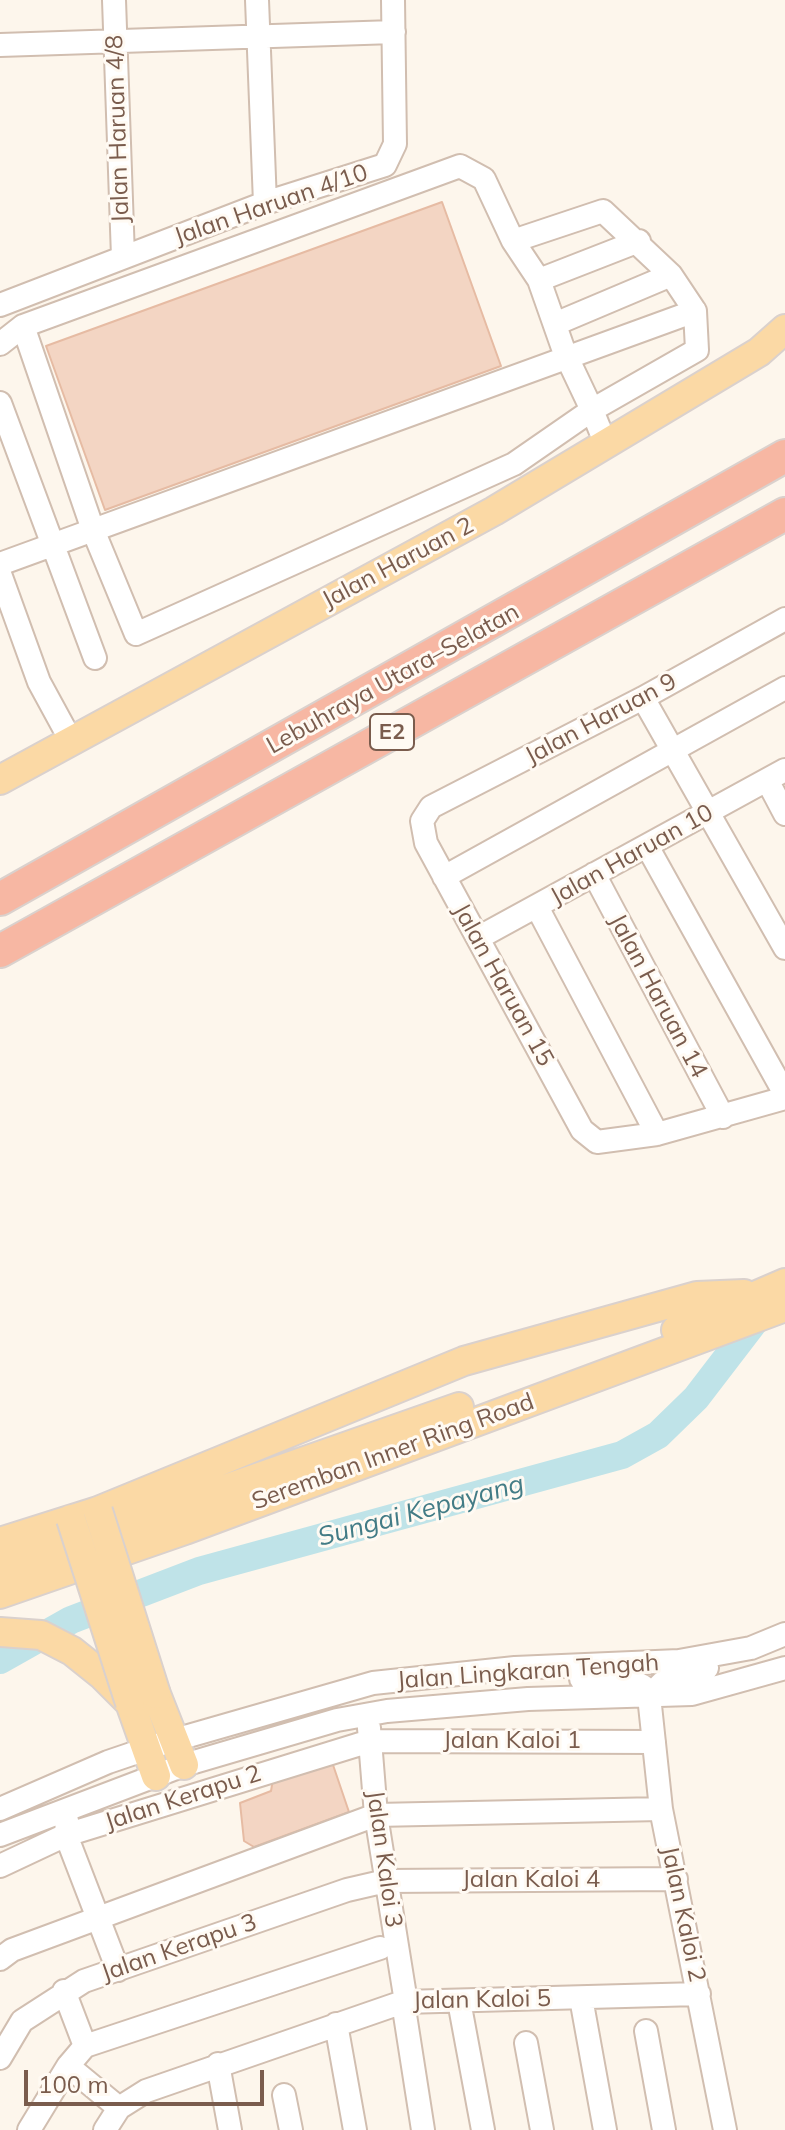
<!DOCTYPE html>
<meta charset="utf-8">
<style>
body{margin:0}
#map{position:relative;width:785px;height:2130px;overflow:hidden;background:#fdf6ec;font-family:Mulish,sans-serif}
canvas{display:block}
.scale{position:absolute;left:24px;top:2070px;width:240px;height:36px;box-sizing:border-box;border:4px solid #7a5c4d;border-top:0;padding-left:10px;font-size:24px;line-height:28px;white-space:nowrap;color:#7a5c4d;-webkit-text-stroke:6px #fffaf3;paint-order:stroke}
</style>
<div id="map">
<canvas width="785" height="2130"></canvas>
<div class="scale">100 m</div>
</div>
<script>
const g = document.querySelector('canvas').getContext('2d');
g.lineJoin = 'round';
const toPath = rows => new Path2D(rows.map(r => 'M' + r).join(''));
function stroke(path, color, width, dash) { g.strokeStyle = color; g.lineWidth = width; g.lineCap = dash ? 'butt' : 'round'; g.setLineDash(dash || []); g.stroke(path); }
function paint(path, color) { g.fillStyle = color; g.fill(path, 'evenodd'); }
function drawText(font, color, halo, rows, align = 'center') {
  g.font = font + ' Mulish,sans-serif'; g.lineWidth = 6; g.setLineDash([]); g.textBaseline = 'middle'; g.strokeStyle = halo; g.fillStyle = color; for (const [text, x, y, turn = 0] of rows) {
    g.save(); g.translate(x, y); g.rotate((+turn || 0) * Math.PI / 180); g.textAlign = isNaN(turn) ? turn : align; if (halo) g.strokeText(text, 0, 0); g.fillText(text, 0, 0); g.restore();
  }
}
const river = toPath([
 [0,1660,71,1620,199,1571,622,1455,658,1435,696,1398,765,1308]
]);
const building = toPath([
 [442,202,501,366,105,510,46,346,442,202],
 [331,1759,349,1812,254,1847,244,1841,240,1803,271,1791,273,1779,331,1759]
]);
const minor = toPath([
 [114,0,123,257],
 [257,0,265,203],
 [0,45,394,32],
 [539,280,639,241],
 [0,305,265,203,385,165,395,144,393,0],
 [555,324,671,275],
 [23,326,93,530,136,634,514,464,592,410,697,350,695,311,671,275,603,211,513,241,539,280,564,351,592,410,606,445],
 [0,344,23,326,460,166,484,179,513,241],
 [0,403,95,658],
 [0,564,695,311],
 [0,574,39,682,70,739],
 [785,619,643,698,431,807,422,821,426,843,582,1130,597,1142,657,1134,785,1098],
 [643,698,785,948],
 [767,780,785,814],
 [647,846,785,1094],
 [594,874,723,1117],
 [444,877,785,688],
 [537,907,657,1134],
 [478,938,785,770],
 [581,1679,633,1681,643,1686,649,1696,661,1809,725,2130],
 [649,1696,662,1683,707,1668],
 [369,1728,376,1815,406,2002],
 [0,1809,108,1762,164,1743,373,1683,515,1668,679,1661,751,1648,785,1634],
 [67,1820,66,1835,118,1970],
 [0,1835,184,1765,337,1720,387,1711,528,1699,692,1694,785,1668],
 [0,1866,66,1835,370,1741,654,1742],
 [0,1959,12,1950,376,1815,661,1809],
 [64,1991,85,2046,68,2066,119,2108],
 [581,1998,605,2130],
 [459,2001,483,2130],
 [403,2002,423,2130],
 [336,2024,355,2130],
 [646,2031,664,2130],
 [526,2043,542,2130],
 [85,2046,380,1948],
 [0,2058,22,2021,84,1981,347,1890,386,1881,676,1879],
 [218,2064,230,2130],
 [284,2095,291,2130],
 [29,2130,68,2066],
 [105,2130,119,2108,146,2091,403,2002,699,1994]
]);
const major = toPath([
 [0,780,494,511,759,352,785,329],
 [676,1330,785,1283],
 [0,1542,98,1511,464,1361,697,1296,744,1294],
 [0,1568,459,1407],
 [0,1594,185,1530,785,1307],
 [0,1632,41,1635,72,1651,102,1675,130,1703,156,1776],
 [156,1694,184,1765]
]);
const highway = toPath([
 [0,899,785,456],
 [0,951,785,514]
]);
const majorBridge = toPath([
 [98,1511,156,1694],
 [71,1519,130,1703]
]);
const shields = [
 [392,732,44]
];
const shieldNames = [
 ["E2",392,732]
];
const streetNames = [
 ["Jalan Haruan 4/8",118,129,-92],
 ["Jalan Haruan 4/10",271,205,-19],
 ["Jalan Haruan 2",398,563,-28],
 ["Lebuhraya Utara–Selatan",393,679,-29],
 ["Jalan Haruan 9",601,719,-28],
 ["Jalan Haruan 10",632,855,-29],
 ["Jalan Haruan 15",503,985,61],
 ["Jalan Haruan 14",658,996,62],
 ["Seremban Inner Ring Road",393,1452,-20],
 ["Jalan Lingkaran Tengah",528,1672,-4],
 ["Jalan Kaloi 1",512,1741],
 ["Jalan Kerapu 2",183,1798,-18],
 ["Jalan Kaloi 3",384,1859,82],
 ["Jalan Kaloi 4",531,1880],
 ["Jalan Kaloi 2",683,1914,78],
 ["Jalan Kerapu 3",179,1948,-19],
 ["Jalan Kaloi 5",482,2000,-1]
];
const waterNames = [
 ["Sungai Kepayang",421,1511,-15]
];
stroke(river, '#bfe3e8', 28);
paint(building, '#f3d5c3');
stroke(building, '#e6bba3', 2);
stroke(minor, '#d1beb0', 26);
stroke(major, '#dad1cd', 32);
stroke(highway, '#dad1cd', 36);
stroke(minor, '#fff', 22);
stroke(major, '#fbd9a5', 28);
stroke(highway, '#f7b7a3', 32);
stroke(majorBridge, '#dad1cd', 32, []);
stroke(majorBridge, '#fbd9a5', 28);
for (const [x, y, w] of shields) { const box = new Path2D(); box.roundRect(x - w / 2, y - 18, w, 36, 6); g.fillStyle = '#fffaf3'; g.fill(box); stroke(box, '#7a5c4d', 2); }
drawText('bold 22px', '#7a5c4d', null, shieldNames);
drawText('24px', '#7a5c4d', '#fffaf3', streetNames);
drawText('italic 26px', '#437c86', '#fffaf3', waterNames);
</script>
